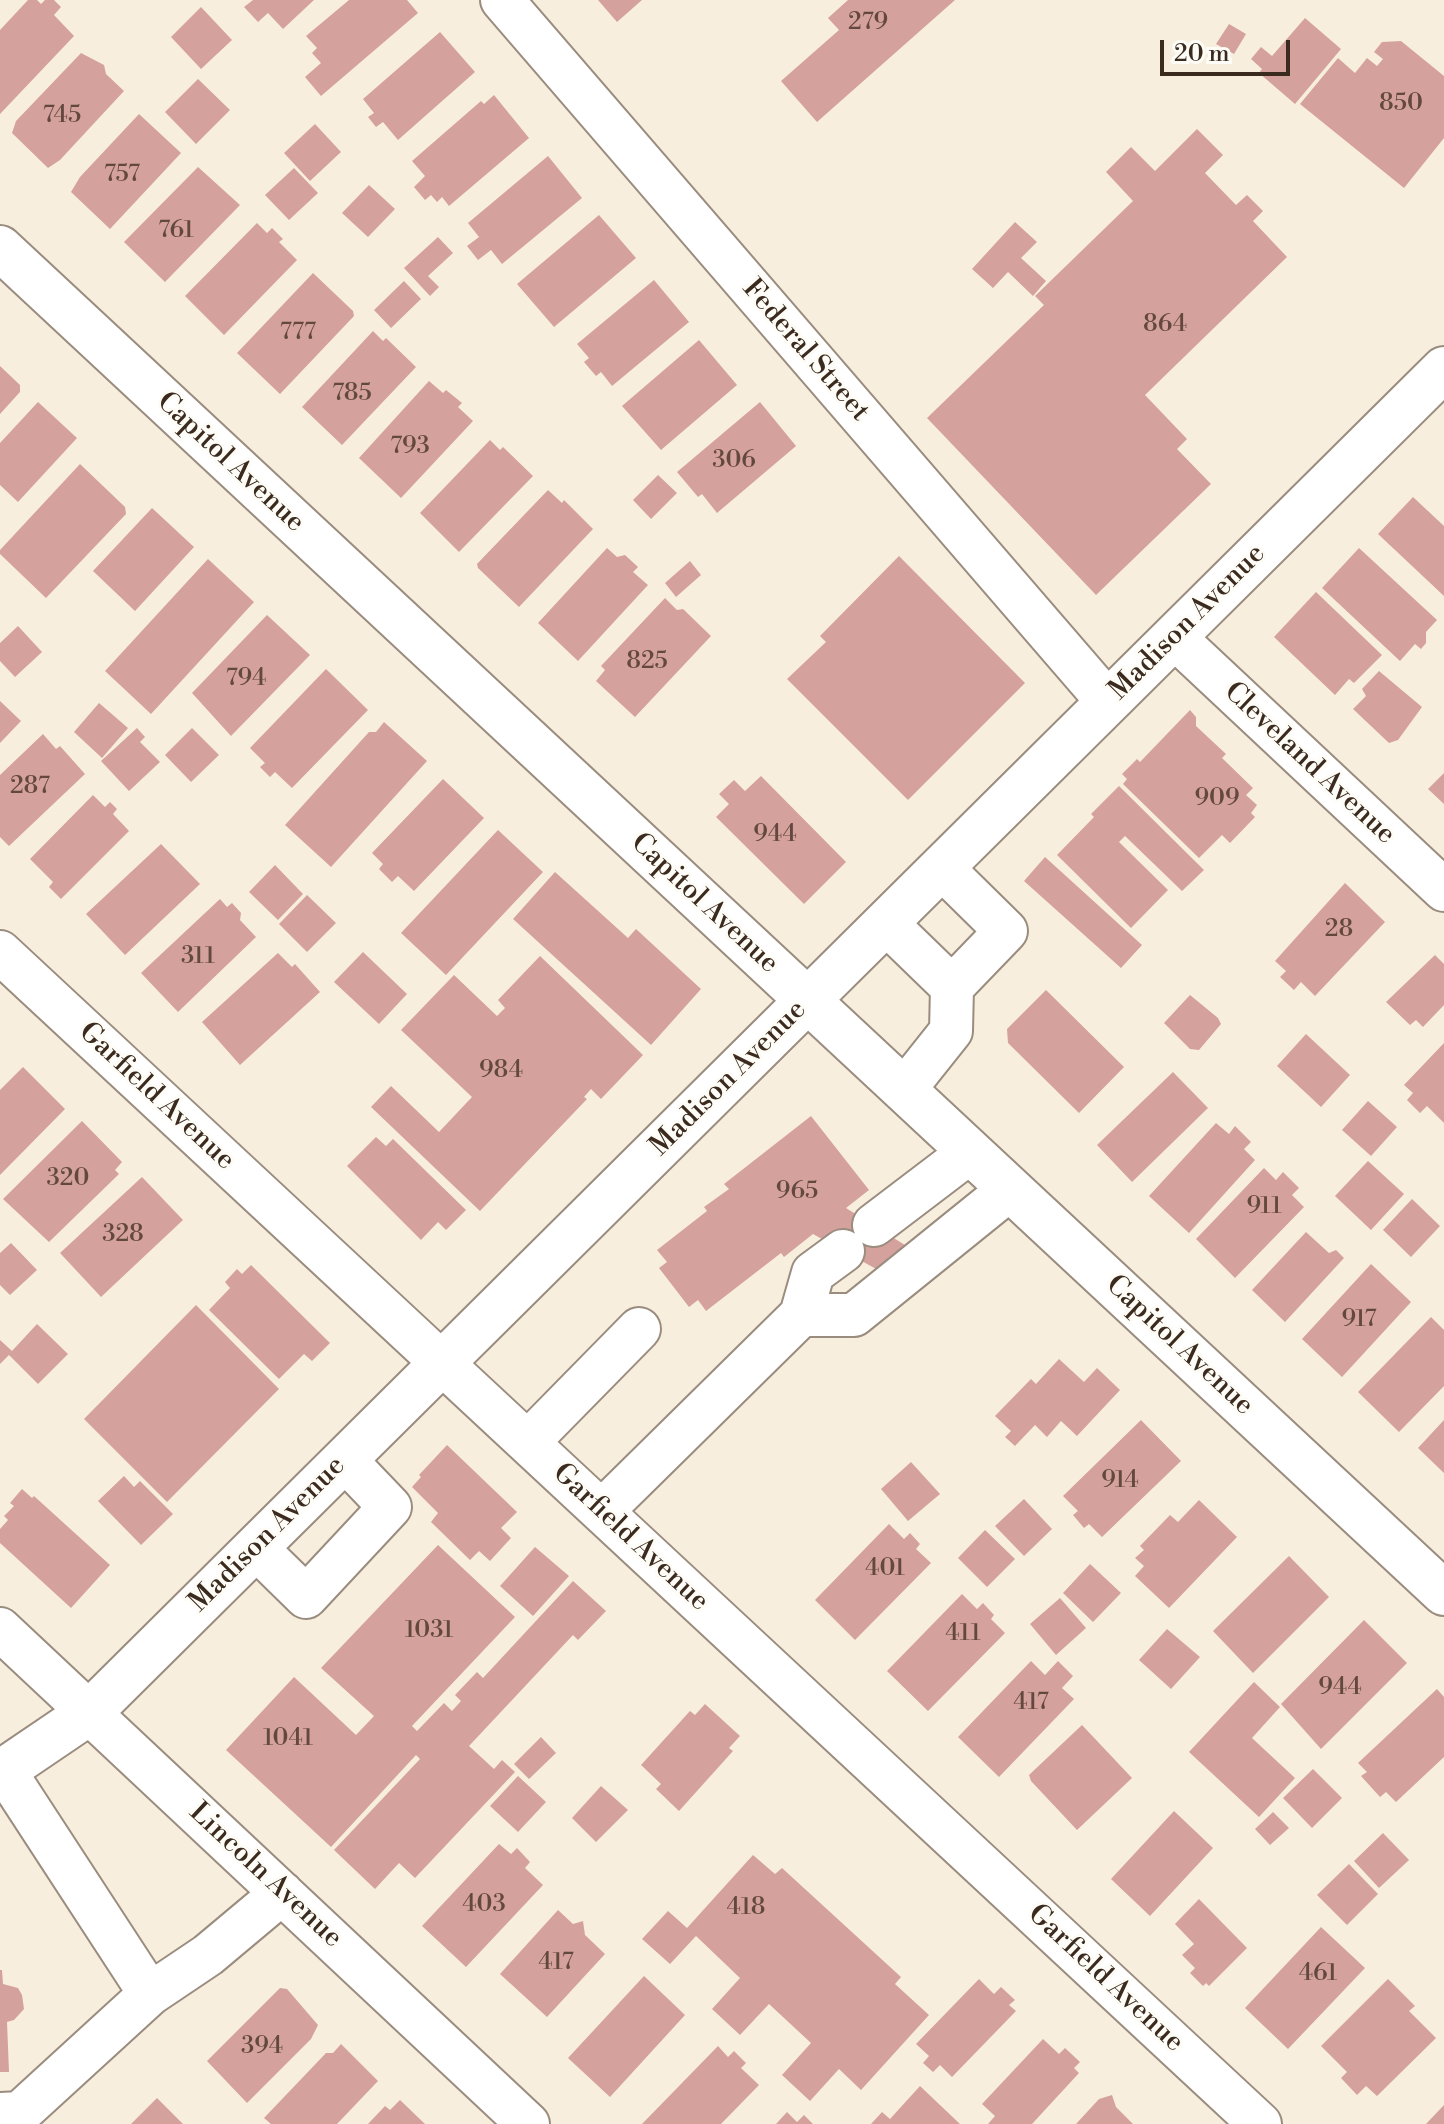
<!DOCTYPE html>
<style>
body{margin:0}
#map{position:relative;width:1444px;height:2124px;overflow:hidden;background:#f8eedd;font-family:"Libre Bodoni",serif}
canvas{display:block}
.scale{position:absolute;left:1160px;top:40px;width:130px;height:36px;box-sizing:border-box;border:4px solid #3b2a1e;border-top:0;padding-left:10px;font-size:24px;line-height:28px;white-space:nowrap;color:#3b2a1e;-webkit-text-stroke:6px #fdfcf7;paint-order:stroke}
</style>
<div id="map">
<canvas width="1444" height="2124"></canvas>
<div class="scale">20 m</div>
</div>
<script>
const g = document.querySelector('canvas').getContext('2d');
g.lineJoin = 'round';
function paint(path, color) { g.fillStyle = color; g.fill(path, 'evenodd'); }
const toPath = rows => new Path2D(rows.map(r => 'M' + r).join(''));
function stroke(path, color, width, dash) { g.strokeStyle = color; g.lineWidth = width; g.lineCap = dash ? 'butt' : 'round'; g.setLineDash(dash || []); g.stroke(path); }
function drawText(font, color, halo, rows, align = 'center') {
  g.font = font + ' "Libre Bodoni",serif'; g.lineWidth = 6; g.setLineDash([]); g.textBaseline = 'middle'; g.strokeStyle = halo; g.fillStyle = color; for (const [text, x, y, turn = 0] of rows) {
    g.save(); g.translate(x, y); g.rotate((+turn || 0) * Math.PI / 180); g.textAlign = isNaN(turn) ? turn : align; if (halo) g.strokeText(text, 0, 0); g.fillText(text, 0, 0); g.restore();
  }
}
const building = toPath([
 [28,0,37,0,41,4,45,0,54,0,61,7,54,15,74,36,0,114,0,30],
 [253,0,314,0,283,29,268,13,258,22,244,7],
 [349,0,407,0,418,13,321,96,305,77,321,63,312,53,317,48,306,36],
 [598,0,642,0,617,22],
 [848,0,955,0,817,122,781,81,839,30,828,18],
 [201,7,232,40,201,69,171,37],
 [1305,18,1341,49,1295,104,1259,73,1262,69,1251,59,1261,47,1272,56],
 [1229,24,1246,34,1234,54,1216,44],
 [440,32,475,72,398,140,383,122,376,127,368,117,374,113,363,99],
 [1401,41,1444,76,1444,138,1404,188,1300,104,1338,58,1355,73,1367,58,1377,66,1383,59,1374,52,1382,42],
 [81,53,104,65,106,74,124,91,60,160,48,168,12,133,16,121],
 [198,79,230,110,196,144,165,112],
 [494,95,529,138,449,206,442,197,437,202,431,195,425,200,414,187,425,176,412,161,481,101,484,104],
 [139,114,181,153,110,229,71,192,80,177],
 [315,124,341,152,310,181,284,153],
 [1197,129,1223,155,1205,173,1236,205,1247,195,1263,211,1253,221,1287,257,1145,395,1187,439,1177,449,1211,484,1096,595,927,418,1044,305,1035,296,1133,201,1106,172,1131,147,1155,171],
 [548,156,582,198,502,264,491,250,478,260,467,246,479,237,468,223],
 [198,167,240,205,165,282,124,242],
 [294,168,318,193,289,220,265,195],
 [369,185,395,209,368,237,342,213],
 [599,215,636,258,554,327,517,284],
 [1015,222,1037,242,1021,258,1046,281,1033,296,1008,272,993,288,972,269],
 [257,223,267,233,272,228,283,239,279,242,297,260,224,335,185,296],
 [438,237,453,253,428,276,439,287,430,296,404,268],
 [313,273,353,311,354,316,280,394,237,353],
 [654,280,689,322,612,386,601,372,596,376,584,362,589,358,577,344],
 [404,281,421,299,391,328,374,310],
 [373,331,383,341,386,338,416,367,342,445,302,407],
 [699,340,737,385,661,450,622,406],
 [0,366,20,385,20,392,0,414],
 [429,381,443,393,446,390,462,403,458,407,473,421,401,498,359,458],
 [38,402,77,438,18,502,0,485,0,443],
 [760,402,796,446,717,513,702,494,698,497,677,472],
 [490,440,500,450,503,447,533,476,459,552,420,513],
 [80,464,125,507,126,514,46,598,0,554,0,550],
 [658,475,677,493,651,519,633,500],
 [548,490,562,503,564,500,593,529,519,607,478,568,477,564],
 [1413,497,1444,526,1444,596,1378,534],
 [152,508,194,547,135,611,93,571],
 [607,548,617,557,625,555,638,567,633,572,648,585,578,661,538,623],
 [1359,548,1437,620,1426,632,1426,643,1421,649,1415,644,1400,661,1322,588],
 [899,556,1025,683,908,800,787,679,826,642,820,636],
 [208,559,254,602,151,714,105,671],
 [690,561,701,575,676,597,665,583],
 [1316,592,1382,655,1354,683,1349,679,1335,695,1274,637],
 [665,598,677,610,683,609,711,636,635,717,596,681,605,670,601,666],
 [267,615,310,655,231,736,192,693],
 [18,626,42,652,15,677,0,661,0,643],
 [326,669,368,710,292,788,275,772,270,777,260,767,265,763,250,748],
 [1379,671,1422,707,1398,740,1389,743,1353,709,1366,696,1362,689],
 [0,701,21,721,0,743],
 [99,703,128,728,102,758,74,732],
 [1190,710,1196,717,1196,726,1226,754,1222,758,1253,788,1246,795,1257,805,1251,813,1255,817,1230,843,1222,835,1199,858,1123,784,1127,779,1122,774,1137,759,1140,762],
 [384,722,427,761,331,867,285,825,369,732,376,732],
 [137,728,145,737,140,742,160,762,129,791,101,761],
 [192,728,219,755,191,782,165,755],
 [43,734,56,749,60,746,85,774,9,846,0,837,0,775],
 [1444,773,1444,804,1428,789],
 [761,776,846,862,804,904,716,817,729,804,719,794,734,780,745,791],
 [443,779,484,818,414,891,398,876,392,882,379,869,383,864,372,853],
 [1119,786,1204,870,1182,891,1125,836,1119,842,1168,890,1131,928,1057,855,1094,817,1091,814],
 [93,795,105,807,110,802,117,809,113,814,129,831,61,899,49,887,53,882,30,859],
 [498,830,543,872,446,975,401,933],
 [161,844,200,884,125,955,86,914],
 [1045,857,1142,945,1121,968,1024,881],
 [275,865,303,894,278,920,249,892],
 [555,872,628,938,636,929,701,989,651,1045,513,919],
 [1345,883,1385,922,1315,996,1301,982,1294,990,1280,977,1286,971,1275,961],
 [307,895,336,923,307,952,279,924],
 [220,899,227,907,232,903,241,913,240,920,256,937,178,1012,141,973],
 [363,952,407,994,379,1024,334,982],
 [278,953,292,967,295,964,320,992,240,1065,202,1022],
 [1435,955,1444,964,1444,1005,1423,1027,1416,1020,1410,1025,1386,1002],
 [540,956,643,1055,601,1099,591,1089,584,1097,587,1099,480,1211,371,1107,391,1086,439,1132,472,1097,401,1030,454,975,497,1016,505,1008,498,1000],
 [1046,990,1124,1067,1079,1113,1008,1043,1007,1029],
 [1190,995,1218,1018,1221,1024,1199,1050,1190,1049,1164,1023],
 [1306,1034,1350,1075,1321,1107,1277,1066],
 [1444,1043,1444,1123,1427,1106,1420,1113,1407,1100,1413,1093,1404,1085],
 [23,1067,65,1109,0,1175,0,1090],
 [1173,1072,1208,1108,1132,1182,1097,1145],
 [1368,1101,1397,1127,1371,1156,1342,1130],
 [811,1116,869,1190,846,1208,916,1252,887,1275,813,1234,784,1257,781,1253,706,1311,698,1300,689,1307,659,1268,667,1262,657,1250,707,1211,704,1207,729,1189,724,1184],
 [82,1121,122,1162,115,1170,119,1174,49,1242,3,1199],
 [1216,1123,1229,1134,1235,1126,1251,1142,1244,1149,1255,1160,1189,1233,1149,1196],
 [376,1137,386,1146,393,1139,466,1210,446,1230,438,1222,421,1240,347,1166],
 [1368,1161,1404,1194,1371,1230,1335,1196],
 [1264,1168,1276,1180,1283,1172,1299,1188,1292,1195,1304,1207,1235,1278,1196,1239],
 [142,1177,183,1220,101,1297,60,1253],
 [1412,1199,1440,1226,1411,1257,1383,1230],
 [1306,1232,1329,1253,1336,1250,1344,1258,1285,1322,1252,1290],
 [11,1243,37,1270,10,1295,0,1285,0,1253],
 [1371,1264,1411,1302,1342,1377,1302,1339],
 [251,1265,330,1343,312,1361,304,1354,279,1379,209,1310,230,1288,225,1282,237,1269,242,1274],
 [196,1305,279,1389,167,1502,84,1419],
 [1431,1317,1444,1330,1444,1386,1399,1432,1358,1392],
 [37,1324,68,1354,38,1384,9,1355,0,1364,0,1340,12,1351],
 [1059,1359,1084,1382,1097,1368,1120,1390,1077,1436,1061,1421,1047,1437,1035,1425,1015,1446,1005,1437,1011,1431,995,1416,1031,1379,1036,1384],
 [1141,1420,1181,1461,1102,1537,1089,1524,1084,1528,1073,1515,1078,1511,1063,1496],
 [1444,1420,1444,1473,1418,1448],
 [447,1445,517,1512,501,1528,511,1538,490,1561,479,1551,470,1560,431,1522,438,1513,412,1487,421,1477,419,1475],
 [911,1462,940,1494,908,1521,881,1489],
 [124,1476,134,1487,140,1481,173,1514,141,1545,98,1501],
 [22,1489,32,1498,34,1496,110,1565,71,1608,0,1543,0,1529,8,1520,4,1516,14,1506,10,1503],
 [1024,1499,1052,1529,1024,1556,995,1526],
 [1199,1500,1237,1537,1169,1608,1135,1576,1144,1566,1135,1558,1144,1550,1140,1546,1170,1515,1178,1522],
 [889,1524,904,1539,910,1533,920,1544,916,1549,931,1563,855,1640,815,1600],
 [985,1530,1015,1559,987,1587,958,1558],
 [438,1545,515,1617,412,1726,417,1731,444,1703,452,1711,461,1701,455,1695,477,1672,483,1678,573,1581,606,1611,578,1640,573,1635,469,1746,494,1769,502,1760,515,1772,415,1878,399,1863,375,1889,334,1850,420,1759,416,1755,331,1847,226,1750,294,1677,356,1735,374,1716,321,1668],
 [535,1547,569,1576,533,1616,500,1586],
 [1289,1556,1329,1597,1253,1673,1213,1631],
 [1090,1564,1121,1593,1093,1622,1063,1593],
 [962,1594,977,1609,983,1603,994,1615,991,1619,1005,1633,928,1711,887,1671],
 [1060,1598,1086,1628,1056,1655,1030,1624],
 [1364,1620,1407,1663,1321,1749,1281,1704],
 [1167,1629,1200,1657,1171,1689,1139,1660],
 [1031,1661,1045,1675,1058,1661,1073,1676,1062,1688,1074,1699,999,1777,958,1737],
 [1254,1682,1280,1707,1252,1738,1295,1778,1259,1817,1189,1752],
 [1437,1689,1444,1697,1444,1757,1396,1802,1386,1792,1380,1797,1361,1776,1367,1772,1358,1763],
 [705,1704,740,1736,729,1748,733,1751,679,1811,656,1789,661,1784,641,1765,690,1711,695,1715],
 [1082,1725,1132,1778,1077,1830,1031,1781,1029,1775],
 [541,1737,556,1753,529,1779,514,1764],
 [1313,1769,1342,1798,1312,1828,1283,1798],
 [518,1776,546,1802,518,1832,490,1806],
 [601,1786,628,1810,596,1842,572,1818],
 [1174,1811,1213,1848,1150,1916,1111,1879],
 [1273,1812,1289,1828,1270,1845,1255,1829],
 [1383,1833,1409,1860,1379,1888,1354,1861],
 [499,1844,511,1854,517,1848,530,1862,525,1868,543,1885,466,1967,422,1926],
 [753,1855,775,1874,782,1868,901,1977,895,1984,929,2015,861,2090,839,2069,810,2101,782,2075,811,2043,769,2004,740,2035,712,2009,740,1978,696,1936,670,1964,642,1939,668,1911,687,1928],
 [1349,1864,1378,1894,1347,1925,1317,1895],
 [1199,1899,1247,1948,1209,1986,1206,1983,1203,1986,1190,1973,1195,1968,1182,1955,1194,1944,1175,1924],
 [558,1910,573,1924,583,1921,585,1935,605,1954,547,2017,500,1974],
 [1321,1927,1365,1968,1288,2049,1245,2008],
 [0,1970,2,1970,3,1984,18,1988,22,1995,24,2009,14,2020,7,2022,9,2072,0,2072],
 [644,1976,685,2015,610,2097,568,2058],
 [979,1979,994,1994,1001,1987,1015,2000,1009,2005,1016,2011,952,2077,940,2065,933,2072,923,2063,929,2056,916,2044],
 [1388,1979,1415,2006,1409,2011,1436,2038,1377,2096,1366,2086,1357,2095,1341,2078,1347,2072,1321,2046],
 [280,1988,287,1989,318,2025,311,2039,247,2103,207,2061],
 [1043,2039,1059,2054,1065,2048,1080,2062,1074,2068,1079,2073,1032,2124,988,2124,995,2116,982,2104],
 [341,2044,378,2081,337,2124,271,2124,264,2118,326,2053,333,2053],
 [718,2046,728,2057,734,2051,746,2063,741,2068,759,2085,721,2124,642,2124],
 [920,2086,960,2124,871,2124,882,2112,890,2119],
 [1112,2095,1116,2107,1133,2124,1076,2124,1099,2099],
 [157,2098,183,2124,131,2124],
 [400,2100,425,2124,368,2124,385,2106,390,2110],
 [1444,2105,1444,2124,1426,2124],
 [787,2112,797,2122,804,2115,813,2124,776,2124]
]);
const minor = toPath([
 [502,0,1108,702],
 [1174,637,1444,890],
 [886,923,952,987,1006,931,942,868],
 [0,952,1260,2124],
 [904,1090,951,1031,952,987],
 [874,1225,970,1152],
 [801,1315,854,1315,1010,1189],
 [528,1442,639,1329],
 [602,1511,801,1315,813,1273,843,1251],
 [256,1548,306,1597,390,1507,345,1460],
 [0,1629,528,2124],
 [4,1770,150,1994],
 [0,2114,20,2113,150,1994,208,1955,282,1893]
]);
const major = toPath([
 [0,248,1444,1593],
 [0,1773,90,1712,1444,369]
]);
const numberNames = [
 ["279",868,23],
 ["850",1401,104],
 ["745",62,116],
 ["757",122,175],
 ["761",176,231],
 ["864",1165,325],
 ["777",298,333],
 ["785",352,394],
 ["793",410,447],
 ["306",734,461],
 ["825",647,662],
 ["794",246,679],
 ["287",30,787],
 ["909",1217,799],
 ["944",775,835],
 ["28",1339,930],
 ["311",198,957],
 ["984",501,1071],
 ["320",68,1179],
 ["965",797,1192],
 ["911",1264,1207],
 ["328",123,1235],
 ["917",1359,1320],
 ["914",1120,1481],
 ["401",885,1569],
 ["1031",429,1631],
 ["411",963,1634],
 ["944",1340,1688],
 ["417",1031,1703],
 ["1041",288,1739],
 ["403",484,1905],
 ["418",746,1908],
 ["417",556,1963],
 ["461",1318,1974],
 ["394",262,2047]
];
const streetNames = [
 ["Federal Street",805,351,49],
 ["Capitol Avenue",230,463,43],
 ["Madison Avenue",1188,623,-45],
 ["Cleveland Avenue",1309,764,43],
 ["Capitol Avenue",704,904,43],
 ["Madison Avenue",729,1079,-45],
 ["Garfield Avenue",156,1097,43],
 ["Capitol Avenue",1179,1346,43],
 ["Madison Avenue",268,1535,-45],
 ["Garfield Avenue",630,1538,43],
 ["Lincoln Avenue",265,1876,43],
 ["Garfield Avenue",1105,1979,43]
];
paint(building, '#d5a19c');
stroke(minor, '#9a8c7e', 46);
stroke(major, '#9a8c7e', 48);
stroke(minor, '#fff', 42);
stroke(major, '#fff', 44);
drawText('24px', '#62483e', null, numberNames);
drawText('28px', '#3b2a1e', '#fdfcf7', streetNames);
</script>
